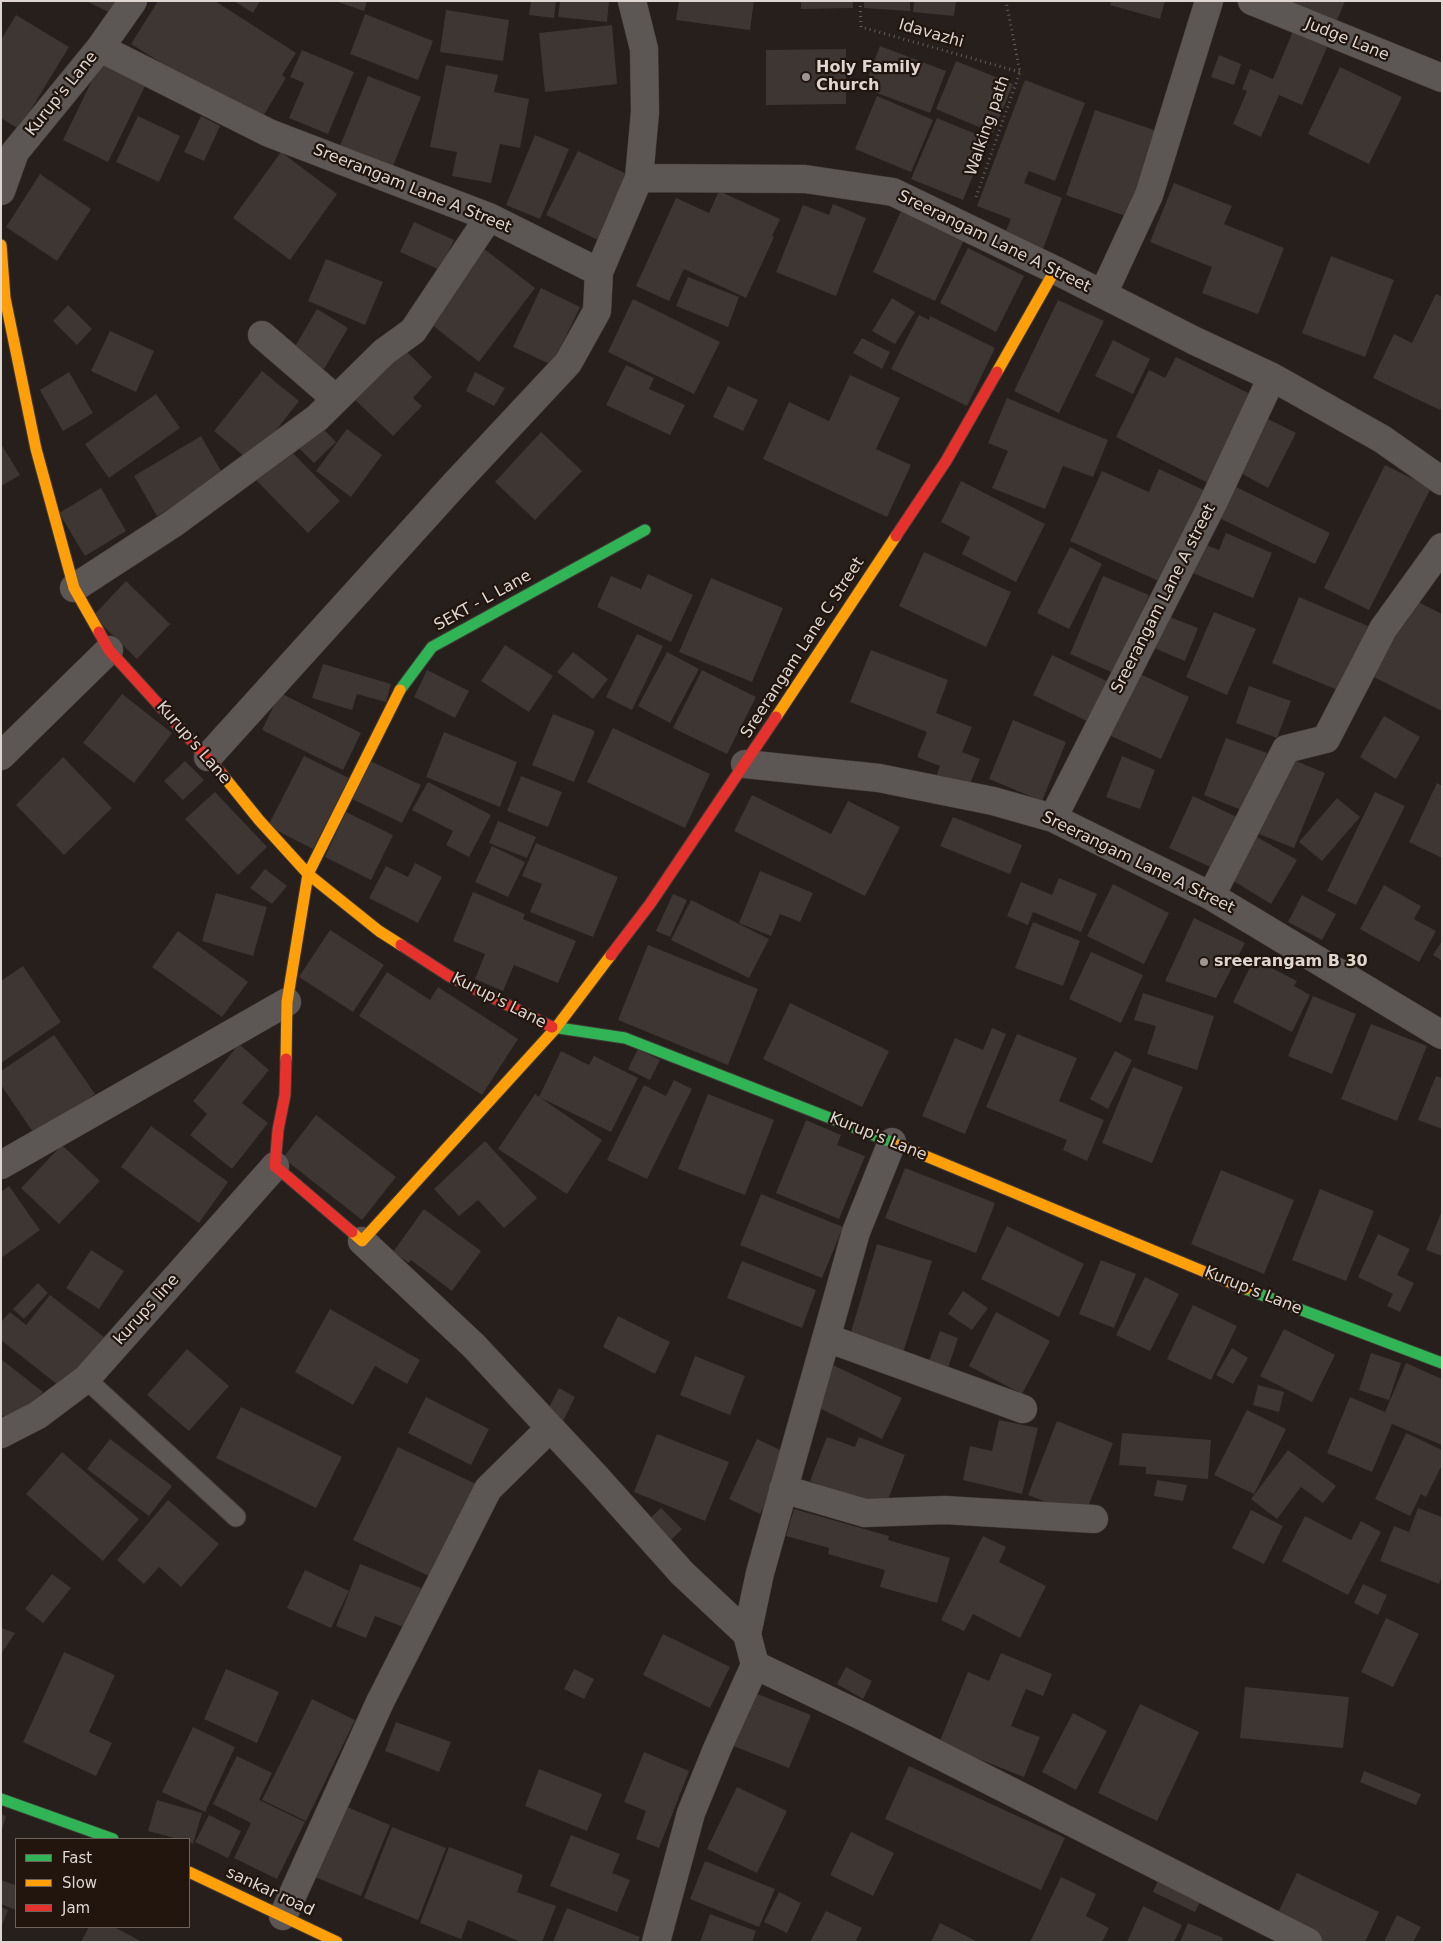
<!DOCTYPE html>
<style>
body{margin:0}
#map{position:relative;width:1443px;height:1943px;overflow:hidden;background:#261f1c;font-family:"DejaVu Sans",sans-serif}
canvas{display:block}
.frame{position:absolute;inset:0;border:2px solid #dfd6d1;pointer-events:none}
.legend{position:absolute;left:15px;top:1838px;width:175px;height:90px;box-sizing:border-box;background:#21150e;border:1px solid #6d625c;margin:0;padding:6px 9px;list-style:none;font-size:15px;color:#dfd6d1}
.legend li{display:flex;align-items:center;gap:10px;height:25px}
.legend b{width:25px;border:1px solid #6d625c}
</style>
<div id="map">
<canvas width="1443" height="1943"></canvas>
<div class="frame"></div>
<ul class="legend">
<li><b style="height:6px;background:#30b455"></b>Fast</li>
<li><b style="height:6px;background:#ff9f0a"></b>Slow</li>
<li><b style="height:6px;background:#e5322d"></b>Jam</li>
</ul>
</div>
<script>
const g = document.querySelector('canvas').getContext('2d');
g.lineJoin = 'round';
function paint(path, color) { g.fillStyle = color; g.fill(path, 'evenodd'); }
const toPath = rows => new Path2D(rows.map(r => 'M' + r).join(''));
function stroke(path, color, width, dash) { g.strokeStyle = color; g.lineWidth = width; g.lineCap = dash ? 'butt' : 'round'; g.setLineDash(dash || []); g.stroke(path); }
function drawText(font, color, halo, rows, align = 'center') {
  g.font = font + ' "DejaVu Sans",sans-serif'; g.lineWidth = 4.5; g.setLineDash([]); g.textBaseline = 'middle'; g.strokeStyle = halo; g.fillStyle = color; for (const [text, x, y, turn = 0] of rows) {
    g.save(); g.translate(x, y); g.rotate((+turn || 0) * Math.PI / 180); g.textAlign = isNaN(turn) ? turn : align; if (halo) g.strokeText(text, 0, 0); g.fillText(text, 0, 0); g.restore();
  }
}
const building = toPath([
 [86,1,124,1,117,16],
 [158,1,215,1,296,53,282,75,286,78,259,123,131,44],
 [234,1,260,1,253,13],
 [335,1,367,1,364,11],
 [531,1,556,1,554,18,529,15],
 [560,1,609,1,607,22,558,17],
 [679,1,754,1,750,30,676,20],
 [801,1,853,1,853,8,801,9],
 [864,1,910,1,910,11,864,8],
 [914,1,956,1,954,16,913,12],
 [1111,1,1165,1,1160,19,1110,5],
 [1276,1,1345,1,1335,25],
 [446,10,509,20,503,61,440,52],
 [365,14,433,41,418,80,350,54],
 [16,15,69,47,19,129,1,118,1,40],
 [612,25,617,84,545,92,539,33],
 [1293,31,1328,45,1302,105,1279,95,1261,137,1233,124,1247,91,1242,89,1250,69,1273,79],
 [880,46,946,71,930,113,864,88],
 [846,49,846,104,766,105,766,50],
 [302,50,354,72,328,134,289,118,304,83,290,77],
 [1219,55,1241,64,1234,85,1211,77],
 [102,60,147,82,108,162,63,140],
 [956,61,1013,84,993,133,936,109],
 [446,65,498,75,494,92,529,99,520,148,500,144,491,183,452,176,457,152,430,147],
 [1340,67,1402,97,1369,164,1308,134],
 [368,76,421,97,393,166,340,146],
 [1025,80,1085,103,1055,181,1029,171,1024,183,1062,198,1043,249,1004,235,1011,219,977,206],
 [877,96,933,120,911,172,855,149],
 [1095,110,1160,132,1131,218,1066,195],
 [138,116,180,136,159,182,116,162],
 [201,116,220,126,204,161,184,152],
 [937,118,988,139,963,200,911,179],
 [535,135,569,149,540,219,506,205],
 [578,151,631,176,600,241,546,215],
 [281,152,337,194,290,260,233,218],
 [40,174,91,209,57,261,6,227],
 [1174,183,1232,206,1224,224,1284,248,1258,314,1202,293,1212,267,1150,242],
 [719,191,780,219,772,236,774,237,746,298,684,269,669,301,636,286,676,198,709,213],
 [833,204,866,218,836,296,776,272,803,205,829,215],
 [902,209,965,238,935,301,873,272],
 [414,222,454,240,440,270,400,252],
 [483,248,535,288,479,362,427,321],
 [968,248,1024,276,996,332,940,303],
 [1331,256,1394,280,1365,357,1302,333],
 [326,259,383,282,365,325,308,301],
 [688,277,739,297,728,327,676,306],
 [541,288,580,307,552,365,513,347],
 [1436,294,1442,297,1442,406,1440,410,1373,378,1394,334,1412,343],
 [892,298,915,312,895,344,872,331],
 [633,299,720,342,694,394,608,352],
 [1058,300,1104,321,1059,413,1014,391],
 [68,305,92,329,77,345,53,321],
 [317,309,348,328,324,369,293,350],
 [919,315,929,320,930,316,995,348,967,406,891,369],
 [110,331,154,351,136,392,91,371],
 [862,338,890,352,882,369,853,353],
 [1113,340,1150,359,1133,394,1095,376],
 [401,346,432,377,413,398,422,406,393,436,352,397],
 [1176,357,1258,398,1214,486,1116,437,1149,370,1165,378],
 [626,365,654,378,649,389,685,405,670,435,606,405],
 [262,371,299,401,251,462,214,431],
 [69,372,93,413,63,431,40,390],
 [475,372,505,388,494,406,466,391],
 [850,375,900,398,876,449,911,465,887,517,763,459,789,402,829,421],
 [728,386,758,400,743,431,713,417],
 [156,394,180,428,109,478,85,444],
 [1007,398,1108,440,1093,477,1063,466,1045,509,992,488,1008,451,988,443],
 [1266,418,1296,433,1268,488,1239,472],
 [319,425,336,442,314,463,297,446],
 [347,429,382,455,351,497,316,471],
 [541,432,582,471,535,520,495,482],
 [201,436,224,476,157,516,134,476],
 [1,444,20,475,1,486],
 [287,447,340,501,308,533,255,479],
 [1385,465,1431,488,1369,610,1324,588],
 [1159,469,1208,492,1163,583,1070,541,1102,471,1149,492],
 [961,481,1045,524,1016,582,962,554,970,537,941,522],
 [1230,484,1330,533,1315,564,1215,516],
 [101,488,126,531,85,556,59,513],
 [1226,533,1272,553,1253,598,1188,571,1200,543,1219,550],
 [1070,547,1102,564,1069,629,1037,613],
 [924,552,1011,592,986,647,899,606],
 [648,574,693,595,671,642,597,607,611,576,641,589],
 [1103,576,1149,595,1116,674,1070,654],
 [711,578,783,608,752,682,679,652],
 [126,581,170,624,137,659,93,616],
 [1299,597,1368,626,1340,691,1272,663],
 [1414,600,1442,614,1442,711,1374,677],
 [1214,612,1256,629,1227,695,1186,677],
 [1167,616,1198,628,1185,661,1154,648],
 [637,634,663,646,632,710,606,697],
 [505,645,553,676,529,712,481,681],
 [871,650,948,680,936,713,972,727,962,752,980,759,966,794,934,782,940,766,917,757,927,732,850,702],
 [573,652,608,679,593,699,557,672],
 [667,652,699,669,670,723,638,706],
 [1052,655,1113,684,1093,724,1033,695],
 [323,664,391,684,386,702,357,694,352,710,312,698],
 [427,670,469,691,455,718,414,697],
 [702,670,756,697,727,754,673,728],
 [1138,673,1189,697,1161,759,1109,735],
 [1249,686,1291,701,1277,738,1236,723],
 [280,693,361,733,343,770,262,730],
 [122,694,172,733,134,783,83,743],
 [553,714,595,731,574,782,532,765],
 [1384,716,1420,737,1396,779,1360,757],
 [1013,720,1066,742,1042,801,989,779],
 [613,728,710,774,685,828,587,782],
 [444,732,517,762,500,807,426,777],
 [1226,738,1267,753,1244,811,1204,795],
 [304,756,349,778,313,849,268,826],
 [1122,756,1155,770,1140,809,1106,797],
 [63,757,112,808,64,855,16,805],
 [1291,759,1325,773,1294,848,1259,834],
 [368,760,421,785,402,823,350,798],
 [185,761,204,780,183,800,164,781],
 [521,776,562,792,548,827,507,811],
 [428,782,491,815,469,857,446,845,453,831,412,810],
 [1437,783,1442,786,1442,858,1409,842],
 [215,792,267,847,238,875,185,819],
 [1375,792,1405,806,1356,905,1327,891],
 [752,795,831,834,848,801,900,827,865,896,734,831],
 [1193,796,1241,819,1217,870,1169,848],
 [1337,798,1360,817,1322,861,1299,842],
 [346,812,393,835,371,880,325,857],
 [953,817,1022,845,1010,874,940,846],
 [498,821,536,837,527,858,489,843],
 [1257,837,1297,860,1271,904,1232,880],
 [536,843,618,877,593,937,530,912,542,884,522,876],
 [492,846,525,862,508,897,475,882],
 [415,863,442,877,418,923,369,898,386,866,408,877],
 [265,869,287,886,272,904,250,888],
 [760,871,813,893,800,922,780,914,771,936,739,923],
 [1059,878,1097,894,1081,932,1033,912,1028,925,1007,916,1021,882,1052,895],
 [1113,884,1169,913,1144,964,1087,936],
 [1384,885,1421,906,1414,919,1436,931,1419,962,1360,929],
 [473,892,525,914,523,919,576,941,558,983,514,965,503,991,475,979,485,954,453,941],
 [216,893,267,907,253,956,202,941],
 [673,894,687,900,670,937,656,931],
 [1302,895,1336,914,1322,940,1288,922],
 [691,900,769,939,749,978,671,940],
 [1194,918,1245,943,1216,998,1165,981],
 [1033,922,1080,941,1063,986,1015,968],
 [330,930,384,965,353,1012,299,977],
 [178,931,248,982,222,1017,152,967],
 [1442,941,1442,961,1433,955],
 [648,945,758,989,728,1065,618,1020],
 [1091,952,1143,975,1121,1023,1069,999],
 [1254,959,1297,981,1294,986,1310,995,1292,1032,1233,1002],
 [23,966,61,1022,1,1063,1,981],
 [387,972,430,1000,438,987,518,1039,482,1095,359,1016],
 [1143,993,1214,1016,1197,1070,1147,1054,1156,1026,1134,1020],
 [1313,996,1356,1014,1332,1074,1288,1056],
 [790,1003,889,1051,862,1107,763,1059],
 [1371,1024,1427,1046,1397,1121,1341,1099],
 [992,1028,1006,1034,965,1134,922,1116,955,1038,983,1050],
 [1017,1034,1077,1058,1059,1101,1104,1120,1087,1161,1063,1150,1067,1140,986,1107],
 [54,1035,95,1094,35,1135,1,1085,1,1071],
 [239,1044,269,1070,242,1103,268,1123,232,1169,190,1135,207,1114,193,1101],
 [638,1049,660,1060,650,1080,628,1069],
 [561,1051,589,1065,594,1056,638,1078,611,1132,539,1097],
 [1115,1051,1132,1060,1108,1109,1090,1099],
 [1133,1067,1183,1087,1152,1163,1102,1143],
 [1436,1076,1442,1078,1442,1129,1418,1120],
 [674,1080,692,1089,647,1179,607,1160,644,1085,666,1096],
 [535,1094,602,1140,567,1194,498,1149],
 [708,1094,774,1120,745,1195,678,1169],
 [316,1115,396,1177,362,1220,283,1158],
 [806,1120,841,1135,837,1145,865,1156,839,1219,776,1193],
 [151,1126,228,1182,199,1223,121,1167],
 [485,1141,537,1198,504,1228,478,1200,459,1216,434,1189],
 [62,1145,100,1181,59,1224,21,1188],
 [905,1168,995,1203,976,1253,885,1218],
 [1221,1170,1294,1200,1264,1274,1191,1244],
 [9,1186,40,1230,1,1258,1,1192],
 [1320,1189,1374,1211,1346,1281,1292,1260],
 [761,1194,843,1227,822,1278,740,1245],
 [424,1209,481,1251,452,1291,411,1260,409,1263,393,1252],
 [1442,1211,1442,1256,1426,1250],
 [1007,1226,1084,1264,1059,1317,981,1279],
 [1378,1234,1410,1249,1397,1275,1414,1283,1400,1312,1387,1306,1393,1294,1358,1277],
 [877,1244,932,1261,902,1356,849,1339],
 [91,1250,124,1271,99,1309,66,1288],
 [1101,1260,1136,1274,1114,1328,1079,1314],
 [742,1261,816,1290,802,1328,727,1298],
 [1145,1277,1179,1294,1150,1351,1116,1335],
 [38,1283,48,1293,24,1319,13,1309],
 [963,1291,988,1308,972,1330,948,1314],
 [50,1295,104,1337,63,1389,1,1340,1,1322,10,1312,26,1325],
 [1193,1305,1237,1326,1211,1380,1167,1359],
 [330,1309,420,1360,407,1384,375,1366,353,1405,295,1372],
 [996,1312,1050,1341,1022,1394,969,1366],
 [618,1316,670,1342,655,1374,603,1347],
 [1284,1329,1335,1355,1312,1402,1260,1376],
 [940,1331,958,1338,948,1368,929,1361],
 [1232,1348,1248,1358,1233,1384,1216,1375],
 [187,1349,229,1386,189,1431,147,1395],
 [1371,1353,1401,1363,1389,1400,1359,1390],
 [695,1356,745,1376,730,1415,680,1395],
 [1,1359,43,1392,15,1426,1,1414],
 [1406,1363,1442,1379,1442,1445,1392,1424,1372,1472,1327,1453,1350,1397,1385,1412],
 [833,1365,902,1398,882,1439,813,1405],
 [1258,1385,1284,1392,1279,1412,1253,1405],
 [559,1388,575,1397,561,1425,544,1417],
 [426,1397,489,1429,471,1465,408,1433],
 [241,1407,342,1457,316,1508,216,1458],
 [1247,1410,1286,1429,1254,1494,1214,1475],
 [999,1420,1038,1428,1022,1494,963,1480,970,1446,992,1451],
 [1057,1421,1113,1443,1084,1517,1028,1495],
 [1122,1433,1211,1440,1208,1479,1146,1474,1146,1467,1119,1465],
 [1406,1433,1442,1450,1442,1465,1426,1497,1421,1494,1410,1516,1375,1499],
 [657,1434,729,1462,705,1521,634,1492],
 [827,1437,855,1447,859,1437,905,1455,884,1510,810,1481],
 [110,1439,172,1486,149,1516,87,1469],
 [757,1439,789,1454,760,1514,729,1499],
 [398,1447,478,1485,433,1578,353,1540],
 [1288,1450,1336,1486,1323,1503,1301,1487,1277,1519,1251,1499],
 [62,1452,139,1519,103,1561,26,1494],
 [1157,1480,1187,1485,1183,1501,1154,1496],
 [168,1500,219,1544,181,1587,159,1567,144,1584,117,1560],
 [661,1508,682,1529,667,1544,646,1522],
 [1418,1508,1442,1517,1442,1576,1439,1584,1380,1561,1394,1526,1409,1532],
 [794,1509,889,1536,888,1540,950,1558,937,1603,880,1587,885,1570,828,1554,829,1548,786,1536],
 [1251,1510,1283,1526,1264,1564,1232,1548],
 [1305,1516,1351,1540,1361,1521,1381,1532,1348,1595,1282,1561],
 [983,1536,1006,1547,999,1562,1046,1586,1020,1638,973,1614,964,1631,941,1620],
 [360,1564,421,1588,406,1628,375,1616,366,1638,336,1626],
 [305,1570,349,1591,331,1628,287,1608],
 [52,1574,71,1588,43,1623,25,1609],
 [1363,1584,1387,1595,1378,1615,1354,1603],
 [1386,1618,1419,1634,1393,1687,1361,1672],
 [1,1628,15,1633,1,1654],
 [663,1634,730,1667,710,1708,643,1675],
 [64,1652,115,1675,89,1732,112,1743,96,1776,23,1742],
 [1001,1653,1052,1674,1043,1696,1026,1689,1011,1726,1040,1737,1024,1777,939,1743,968,1672,989,1681],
 [846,1667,872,1681,863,1699,837,1684],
 [226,1669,279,1692,257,1743,204,1719],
 [574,1669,594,1679,584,1699,564,1689],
 [1245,1687,1349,1697,1343,1748,1240,1738],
 [747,1690,811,1715,789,1768,726,1743],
 [312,1699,355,1720,306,1821,262,1800],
 [1140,1704,1199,1732,1157,1821,1098,1793],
 [1073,1713,1107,1731,1076,1790,1042,1772],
 [396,1722,451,1742,439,1772,385,1751],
 [193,1727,235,1747,205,1812,162,1792],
 [644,1752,689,1771,659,1848,636,1839,646,1811,624,1802],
 [237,1756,272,1773,259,1800,305,1822,277,1879,234,1858,251,1823,213,1804],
 [909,1766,1065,1838,1041,1890,885,1819],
 [539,1769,602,1794,587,1831,525,1806],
 [1364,1771,1421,1794,1416,1805,1360,1782],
 [737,1787,787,1811,757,1873,707,1849],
 [157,1800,202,1813,193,1844,189,1842,189,1839,178,1839,148,1831],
 [340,1804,390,1825,361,1896,310,1875],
 [1,1814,6,1816,2,1830,1,1830],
 [209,1815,241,1831,228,1858,195,1842],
 [392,1827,446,1848,418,1920,364,1898],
 [851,1832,894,1853,873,1896,830,1875],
 [571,1835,620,1854,612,1873,630,1880,617,1912,550,1886],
 [449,1847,523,1875,517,1892,556,1906,542,1942,521,1942,468,1920,461,1939,420,1923],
 [705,1861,775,1889,759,1927,690,1899],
 [1297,1873,1379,1912,1365,1942,1323,1942,1275,1919],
 [1160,1876,1203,1896,1195,1912,1153,1892],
 [1061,1877,1096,1894,1086,1916,1109,1928,1102,1942,1030,1942],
 [1,1880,15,1885,16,1882,16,1910,1,1904],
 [779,1892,801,1903,787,1933,764,1922],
 [1143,1906,1182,1925,1174,1942,1127,1942],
 [1,1907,8,1910,1,1928],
 [567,1908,640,1937,638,1942,553,1942],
 [826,1911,862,1928,856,1940,859,1942,810,1942],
 [710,1914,756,1931,752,1942,700,1942],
 [1397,1915,1421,1927,1413,1942,1384,1942],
 [940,1923,978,1942,931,1942],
 [1188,1923,1223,1938,1222,1942,1180,1942],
 [89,1927,114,1927,142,1942,81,1942]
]);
const path = toPath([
 [860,1,861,27,1020,72],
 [976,197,1020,72,1006,1]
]);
const lane = toPath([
 [86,1379,236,1517]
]);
const street = toPath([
 [632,1,644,49,645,112,639,178],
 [1252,1,1442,78],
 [100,48,269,133,489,217,599,272,639,178,805,179,893,192,1055,270,1195,341,1272,377,1382,439,1442,481],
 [1,191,15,152,100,48,133,1],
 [1103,294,1149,195,1209,1],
 [262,335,336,399],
 [74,588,174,523,317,418,384,352,413,331,489,217],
 [1,756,109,650],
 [208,757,454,485,568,363,597,311,599,272],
 [745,764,879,778,993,801,1053,818,1211,896,1442,1035],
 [1053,818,1213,503,1272,377],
 [1211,896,1286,749,1326,739,1383,629,1442,547],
 [1,1165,287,1002],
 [362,1241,474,1346,597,1478,682,1573,747,1634,755,1665,864,1717,1308,1942],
 [827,1338,1023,1409],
 [1,1434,38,1415,86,1379,275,1166],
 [783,1489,865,1513,945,1510,1094,1519],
 [747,1634,760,1573,856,1232,892,1142],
 [283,1916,380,1702,488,1489,550,1428],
 [656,1942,691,1813,717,1749,755,1665]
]);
const fast = toPath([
 [400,690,432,647,645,530],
 [552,1027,625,1038,899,1145],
 [1246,1289,1442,1363],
 [1,1799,113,1839]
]);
const slow = toPath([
 [1,245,5,298,36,449,74,588,99,632],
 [997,372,1055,270],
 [776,717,896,536],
 [221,773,259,820,308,874,379,931,401,945],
 [286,1059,287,1002,308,874,400,690],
 [899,1145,1246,1289],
 [352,1232,362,1241,555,1029,611,955],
 [189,1872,337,1942]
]);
const jam = toPath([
 [896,536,946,461,997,372],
 [99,632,109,650,221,773],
 [401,945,449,976,552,1027],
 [611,955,650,904,776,717],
 [286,1059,285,1095,278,1130,275,1166,352,1232]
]);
const markers = [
 [806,77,5,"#9e9692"],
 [1204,962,5,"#9e9692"]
];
const streetNames = [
 ["Idavazhi",931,34,16],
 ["Judge Lane",1347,40,22],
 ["Kurup's Lane",62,94,-51],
 ["Walking path",988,126,-71],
 ["Sreerangam Lane A Street",412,189,22],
 ["Sreerangam Lane A Street",994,242,26],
 ["Sreerangam Lane A street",1164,599,-63],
 ["SEKT - L Lane",483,601,-29],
 ["Sreerangam Lane C Street",803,648,-57],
 ["Kurup's Lane",193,743,49],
 ["Sreerangam Lane A Street",1138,863,26],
 ["Kurup's Lane",499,1001,27],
 ["Kurup's Lane",878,1137,22],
 ["Kurup's Lane",1253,1291,22],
 ["kurups line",147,1310,-48],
 ["sankar road",270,1892,25]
];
const poiNames = [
 ["Holy Family",816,68],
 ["Church",816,86],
 ["sreerangam B 30",1214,962]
];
paint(building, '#3d3633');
stroke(lane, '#413a37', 21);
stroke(street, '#413a37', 29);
stroke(fast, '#413a37', 13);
stroke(slow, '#413a37', 13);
stroke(jam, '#413a37', 13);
stroke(path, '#635e5c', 3, [1, 4]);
stroke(lane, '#5c5754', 19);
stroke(street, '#5c5754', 28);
stroke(fast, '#30b455', 11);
stroke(slow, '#ff9f0a', 11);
stroke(jam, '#e5322d', 11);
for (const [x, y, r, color] of markers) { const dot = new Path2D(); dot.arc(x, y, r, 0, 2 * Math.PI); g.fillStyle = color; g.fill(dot); stroke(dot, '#21150e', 2); }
drawText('16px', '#dfd6d1', '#21150e', streetNames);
drawText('bold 16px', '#dfd6d1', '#21150e', poiNames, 'left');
</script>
